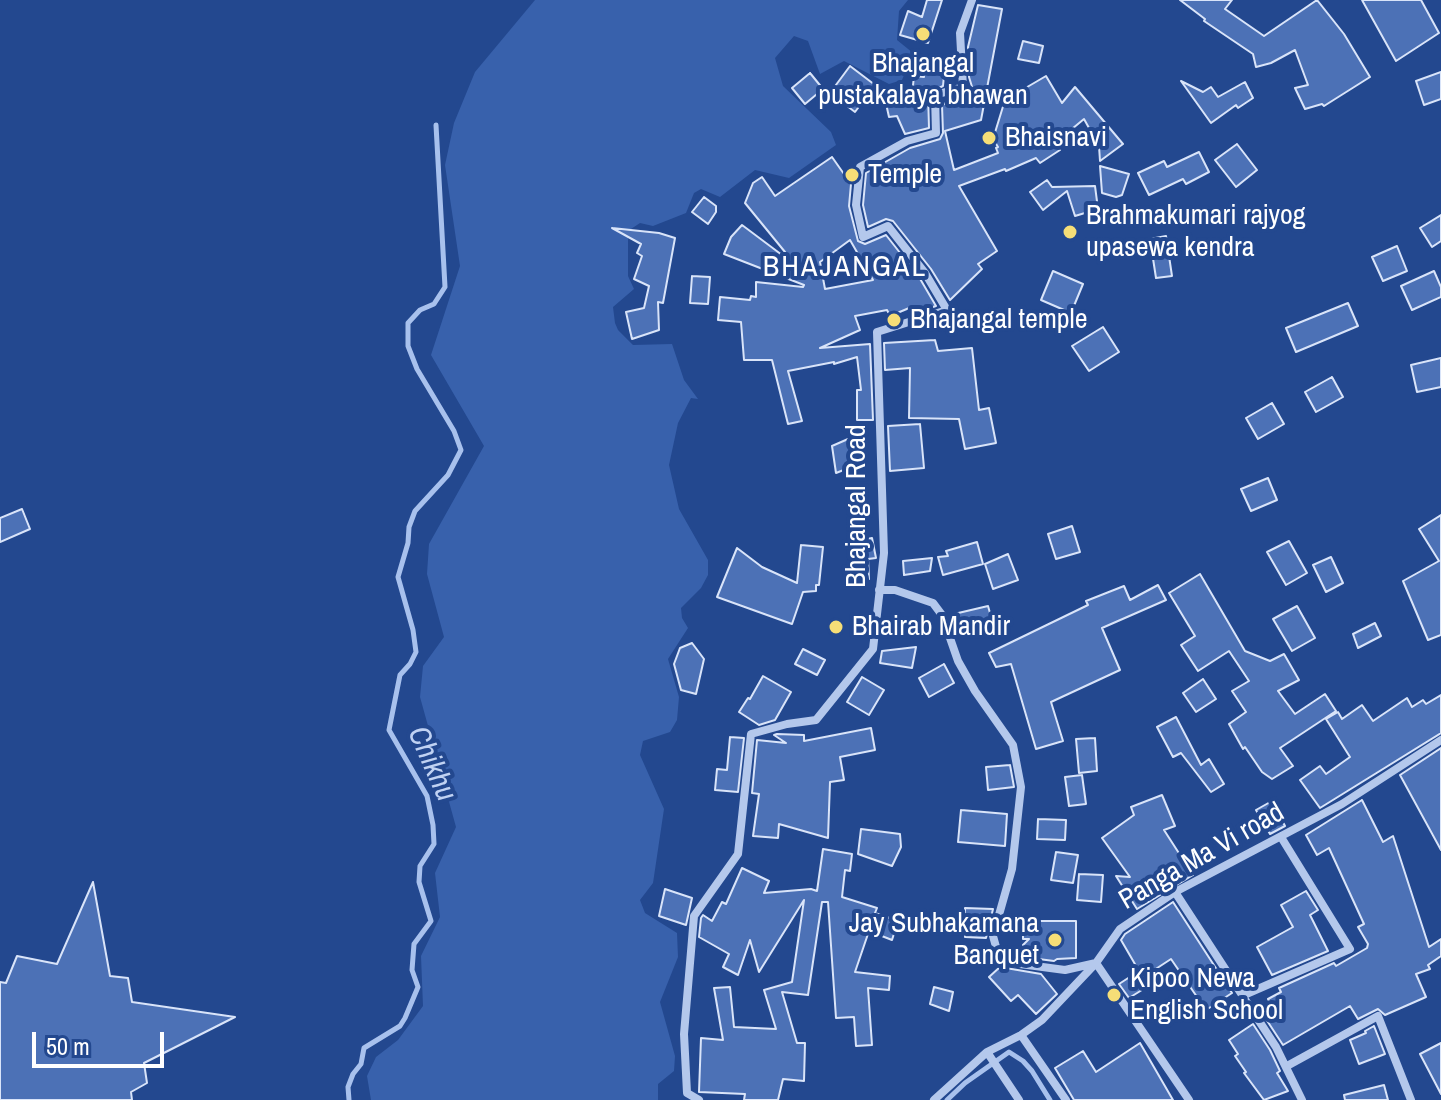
<!DOCTYPE html>
<style>
body{margin:0}
#map{position:relative;width:1441px;height:1100px;overflow:hidden;background:#23488f;font-family:"Archivo Narrow",sans-serif}
canvas{display:block}
.scale{position:absolute;left:32px;top:1032px;width:132px;height:36px;box-sizing:border-box;border:4px solid #fff;border-top:0;padding-left:10px;font-size:24px;line-height:28px;white-space:nowrap;color:#fff;-webkit-text-stroke:6px #23488f;paint-order:stroke}
</style>
<div id="map">
<canvas width="1441" height="1100"></canvas>
<div class="scale">50 m</div>
</div>
<script>
const g = document.querySelector('canvas').getContext('2d');
g.lineJoin = 'round';
function paint(path, color) { g.fillStyle = color; g.fill(path, 'evenodd'); }
const toPath = rows => new Path2D(rows.map(r => 'M' + r).join(''));
function stroke(path, color, width, dash) { g.strokeStyle = color; g.lineWidth = width; g.lineCap = dash ? 'butt' : 'round'; g.setLineDash(dash || []); g.stroke(path); }
function drawText(font, color, halo, rows, align = 'center') {
  g.font = font + ' "Archivo Narrow",sans-serif'; g.lineWidth = 8; g.setLineDash([]); g.textBaseline = 'middle'; g.strokeStyle = halo; g.fillStyle = color; for (const [text, x, y, turn = 0] of rows) {
    g.save(); g.translate(x, y); g.rotate((+turn || 0) * Math.PI / 180); g.textAlign = isNaN(turn) ? turn : align; if (halo) g.strokeText(text, 0, 0); g.fillText(text, 0, 0); g.restore();
  }
}
const green = toPath([
 [535,0,908,0,899,11,897,40,913,53,902,80,889,84,844,61,820,74,808,41,794,36,775,58,783,86,831,132,836,145,789,178,755,170,720,197,701,189,694,193,686,213,653,226,640,223,628,231,628,276,634,289,613,307,615,323,618,330,633,345,672,344,684,380,698,399,691,398,678,423,669,465,679,509,708,560,708,575,701,588,681,608,682,618,688,628,668,659,679,697,677,720,670,732,643,741,640,755,664,809,653,883,640,900,645,913,677,933,678,957,660,1002,675,1056,674,1071,658,1084,658,1100,371,1100,367,1076,376,1057,398,1040,423,1006,421,956,440,917,435,873,456,827,420,697,423,666,444,637,427,574,429,544,484,446,431,355,460,266,445,165,454,123,475,72]
]);
const stream = toPath([
 [349,1100,348,1087,353,1074,361,1064,364,1048,400,1026,405,1018,418,987,412,970,414,944,431,921,419,882,420,866,434,844,433,825,427,796,389,730,400,675,410,664,416,652,413,630,398,577,408,543,409,527,415,511,448,475,461,450,454,431,417,369,408,346,408,323,420,310,434,304,445,287,436,125],
 [947,1100,965,1083,1009,1052,1023,1061,1032,1071,1050,1100]
]);
const building = toPath([
 [927,0,942,0,928,43,900,35,908,11,922,17,927,0],
 [1180,0,1232,0,1225,9,1264,36,1317,0,1344,34,1370,77,1324,106,1322,104,1305,109,1295,88,1308,85,1295,50,1271,63,1256,67,1253,54,1204,21,1205,19,1180,0],
 [1362,0,1421,0,1439,33,1396,61,1362,0],
 [978,5,1002,9,981,120,945,131,954,170,998,153,996,148,998,147,993,139,1005,100,1046,76,1062,103,1075,87,1123,144,1100,161,1099,146,1084,119,1055,143,1060,150,1040,163,1036,158,1006,171,1005,169,959,186,997,251,978,264,982,269,950,300,931,269,893,221,886,219,868,227,863,205,866,173,910,148,940,139,943,133,942,105,973,90,969,77,968,47,978,5],
 [1023,41,1043,46,1039,63,1018,59,1023,41],
 [925,63,945,65,943,86,928,93,929,128,905,134,897,116,889,117,885,99,912,95,914,76,924,77,925,63],
 [850,66,875,85,855,112,830,93,850,66],
 [1441,72,1441,99,1424,105,1416,81,1441,72],
 [810,73,823,89,805,104,792,88,810,73],
 [1181,81,1203,92,1211,87,1218,97,1245,82,1253,98,1238,108,1236,105,1211,123,1181,81],
 [1237,144,1257,170,1236,187,1215,160,1237,144],
 [1199,152,1209,172,1186,184,1183,179,1149,195,1138,173,1164,161,1167,167,1199,152],
 [832,157,851,184,849,206,858,241,865,244,886,235,919,277,936,306,915,313,914,306,890,316,887,310,855,316,860,330,820,348,870,344,873,420,857,420,857,390,861,390,857,357,834,364,834,362,788,371,802,421,788,424,772,360,744,360,741,322,718,320,720,297,750,300,751,296,756,297,756,282,803,287,804,285,724,254,731,237,742,225,782,255,785,252,745,203,753,183,762,177,775,196,832,157],
 [850,240,873,280,825,289,820,262,850,240],
 [1100,166,1129,174,1122,195,1116,197,1102,193,1100,166],
 [1047,180,1052,187,1095,186,1098,209,1075,216,1067,191,1043,210,1030,192,1047,180],
 [704,197,716,206,716,212,708,224,692,212,704,197],
 [1441,215,1441,241,1432,247,1420,228,1441,215],
 [612,228,659,233,675,238,663,303,658,302,659,330,632,339,626,312,644,308,649,286,634,279,642,256,637,253,641,244,612,228],
 [1166,236,1172,276,1156,278,1150,239,1166,236],
 [1397,246,1407,271,1383,281,1372,257,1397,246],
 [1053,271,1083,284,1071,313,1041,300,1053,271],
 [1434,271,1441,287,1441,297,1412,310,1401,286,1434,271],
 [692,276,710,277,708,304,690,303,692,276],
 [1348,303,1358,326,1296,352,1286,328,1348,303],
 [1103,327,1119,352,1089,371,1072,346,1103,327],
 [935,340,938,351,972,348,979,410,989,408,996,443,965,449,959,419,909,418,910,368,885,370,884,343,935,340],
 [1441,358,1441,387,1417,392,1411,365,1441,358],
 [1332,377,1343,397,1316,412,1305,392,1332,377],
 [1272,403,1284,424,1258,439,1246,418,1272,403],
 [920,424,924,468,890,471,888,426,920,424],
 [848,439,859,464,836,473,832,446,848,439],
 [1268,478,1277,500,1251,511,1241,489,1268,478],
 [22,509,30,529,0,542,0,518,22,509],
 [1441,515,1441,635,1428,640,1403,581,1439,561,1419,529,1441,515],
 [1072,526,1080,552,1056,559,1048,534,1072,526],
 [872,538,876,558,868,559,869,579,855,581,848,543,872,538],
 [1289,541,1307,573,1286,585,1267,552,1289,541],
 [977,542,983,564,943,575,938,557,948,556,946,551,977,542],
 [801,545,823,547,819,585,816,585,816,591,803,592,792,624,717,597,737,548,762,567,797,583,801,545],
 [1008,554,1018,580,993,589,985,564,1008,554],
 [1331,557,1343,583,1326,592,1313,565,1331,557],
 [932,558,930,571,904,575,903,561,932,558],
 [1200,574,1245,651,1270,661,1284,654,1299,680,1278,691,1295,714,1325,694,1336,711,1280,748,1293,766,1272,779,1262,772,1245,747,1243,749,1229,724,1246,712,1232,691,1249,681,1229,651,1198,671,1181,645,1195,636,1169,593,1200,574],
 [1158,585,1166,600,1102,628,1120,670,1051,702,1063,741,1036,749,1011,664,996,667,989,653,1088,605,1086,601,1124,586,1130,600,1158,585],
 [988,606,994,627,960,635,954,614,988,606],
 [1297,606,1315,638,1292,651,1273,619,1297,606],
 [1375,623,1381,636,1358,648,1353,634,1375,623],
 [692,643,704,659,696,694,681,690,674,664,680,648,692,643],
 [916,647,912,668,880,663,882,651,916,647],
 [803,649,825,660,817,675,795,664,803,649],
 [944,664,954,683,929,697,919,678,944,664],
 [763,676,791,692,775,720,759,725,739,712,748,698,750,699,763,676],
 [862,677,884,690,869,715,847,702,862,677],
 [1203,679,1216,699,1196,712,1183,693,1203,679],
 [1441,695,1441,733,1320,808,1300,780,1320,766,1326,774,1350,757,1326,719,1338,712,1342,719,1362,705,1373,721,1407,698,1412,707,1423,700,1426,704,1441,695],
 [1176,717,1201,765,1209,759,1224,784,1211,792,1181,753,1173,757,1157,727,1176,717],
 [871,728,875,750,840,757,844,780,830,782,828,838,779,824,778,838,753,836,759,794,752,793,757,740,786,743,774,735,777,734,804,735,804,741,871,728],
 [730,737,744,738,738,792,715,790,717,769,727,770,730,737],
 [1095,738,1097,771,1079,773,1076,739,1095,738],
 [1441,748,1441,850,1400,775,1441,748],
 [1010,765,1014,787,988,790,986,767,1010,765],
 [1082,775,1086,804,1069,806,1065,777,1082,775],
 [1162,795,1175,826,1164,830,1193,875,1137,909,1116,876,1130,877,1102,838,1134,815,1131,807,1162,795],
 [1362,800,1383,842,1393,836,1429,947,1441,939,1441,956,1428,965,1430,969,1416,974,1426,997,1385,1015,1378,1009,1358,1019,1350,1006,1283,1045,1264,1016,1274,1010,1268,999,1281,992,1279,988,1334,963,1336,966,1367,948,1368,944,1358,927,1364,924,1329,848,1317,855,1306,835,1362,800],
 [1272,801,1285,826,1270,834,1256,810,1272,801],
 [961,810,1007,814,1005,846,958,842,961,810],
 [1038,819,1066,820,1065,840,1037,839,1038,819],
 [861,829,900,834,901,847,892,866,858,854,861,829],
 [823,849,852,854,850,871,845,870,842,897,877,908,875,913,898,921,892,940,869,931,855,972,890,976,889,990,868,988,872,1045,856,1046,854,1017,836,1018,828,902,822,902,808,995,782,992,797,1043,805,1043,804,1081,783,1079,778,1100,744,1100,745,1094,699,1092,701,1038,723,1040,714,988,730,987,734,1027,776,1029,764,990,792,982,804,900,759,972,750,940,738,975,723,967,729,954,699,937,701,918,703,915,712,921,722,902,726,904,742,868,769,881,764,893,811,889,817,891,823,849],
 [1056,852,1078,855,1073,883,1051,880,1056,852],
 [1079,874,1103,875,1101,902,1077,900,1079,874],
 [93,882,110,976,128,978,132,1002,235,1017,144,1063,147,1083,131,1092,132,1100,0,1100,0,982,6,983,17,956,57,964,93,882],
 [665,889,692,898,686,925,659,916,665,889],
 [1306,891,1318,910,1310,915,1328,951,1272,975,1257,947,1293,927,1281,905,1306,891],
 [1173,902,1232,993,1206,1010,1171,959,1145,976,1150,985,1129,998,1119,984,1139,971,1121,940,1125,934,1173,902],
 [965,908,993,909,986,938,965,937,965,908],
 [1023,921,1076,921,1076,958,1057,959,1054,961,1023,957,1023,945,1029,939,1023,939,1023,921],
 [1000,967,1041,974,1057,994,1036,1014,1018,995,1011,1001,989,977,1000,967],
 [934,987,953,992,949,1011,930,1004,934,987],
 [1253,1024,1270,1050,1280,1071,1277,1073,1288,1091,1264,1100,1244,1073,1246,1072,1235,1056,1238,1054,1229,1040,1253,1024],
 [1374,1026,1385,1054,1359,1064,1350,1040,1366,1033,1365,1031,1374,1026],
 [1140,1043,1173,1100,1074,1100,1055,1068,1083,1051,1096,1072,1140,1043],
 [1441,1043,1441,1094,1420,1054,1441,1043],
 [1384,1085,1388,1100,1345,1100,1344,1095,1384,1085]
]);
const minor = toPath([
 [879,590,895,590,933,603,942,615,958,661,975,691,1013,745,1021,787,1012,869,993,936,998,954,1005,962,1065,970,1096,963,1189,1100],
 [1175,892,1276,1047,1302,1100],
 [1244,995,1350,949,1281,837],
 [1021,1035,1066,1100],
 [987,1052,1019,1100],
 [1287,1066,1378,1016,1411,1100],
 [699,1100,687,1093,684,1034,694,916,738,854,751,734,787,724,816,720,873,649,884,553,877,332,947,310,925,273,888,226,863,237,856,205,860,167,907,141,936,133,935,95,963,87,960,33,972,0],
 [934,1100,987,1052,1021,1035,1042,1020,1096,963,1120,929,1175,892,1342,804,1441,740]
]);
const markers = [
 [923,34,8,"#f6de77"],
 [989,138,8,"#f6de77"],
 [852,175,8,"#f6de77"],
 [1070,232,8,"#f6de77"],
 [894,320,8,"#f6de77"],
 [836,627,8,"#f6de77"],
 [1055,940,8,"#f6de77"],
 [1114,995,8,"#f6de77"]
];
const poiNames = [
 ["Bhajangal",923,64,"center"],
 ["pustakalaya bhawan",923,96,"center"],
 ["Bhaisnavi",1005,138],
 ["Temple",868,175],
 ["Brahmakumari rajyog",1086,216],
 ["upasewa kendra",1086,248],
 ["Bhajangal temple",910,320],
 ["Bhairab Mandir",852,627],
 ["Jay Subhakamana",1039,924,"right"],
 ["Banquet",1039,956,"right"],
 ["Kipoo Newa",1130,979],
 ["English School",1130,1011]
];
const streetNames = [
 ["Bhajangal Road",857,506,-90],
 ["Panga Ma Vi road",1202,857,-30]
];
const neighbourhoodNames = [
 ["BHAJANGAL",845,268]
];
const waterNames = [
 ["Chikhu",431,764,66]
];
paint(green, '#3861ac');
stroke(stream, '#a8c1ed', 5);
paint(building, '#4c71b6');
stroke(building, '#d9e4f9', 2);
stroke(minor, '#b4c8ec', 8);
for (const [x, y, r, color] of markers) { const dot = new Path2D(); dot.arc(x, y, r, 0, 2 * Math.PI); g.fillStyle = color; g.fill(dot); stroke(dot, '#23488f', 3); }
drawText('28px', '#fff', '#23488f', poiNames, 'left');
drawText('28px', '#fff', '#23488f', streetNames);
g.letterSpacing = '2px';
drawText('30px', '#fff', '#23488f', neighbourhoodNames);
g.letterSpacing = '0px';
drawText('italic 30px', '#c0d2f3', '#23488f', waterNames);
</script>
